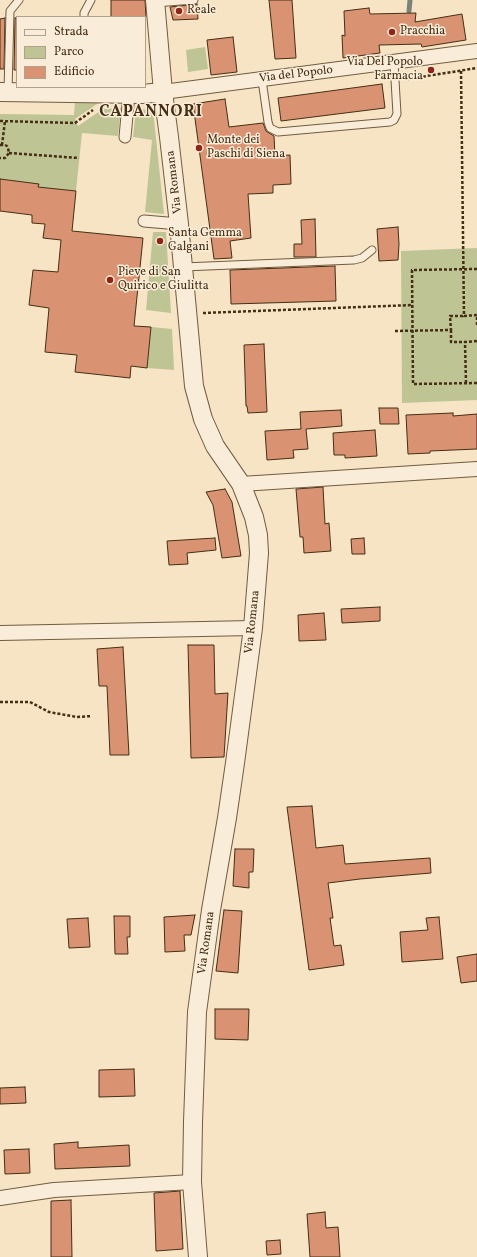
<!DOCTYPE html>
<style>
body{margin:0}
#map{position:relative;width:477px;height:1257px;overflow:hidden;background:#f6e4c5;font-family:Vollkorn,serif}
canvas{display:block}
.legend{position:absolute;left:16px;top:16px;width:130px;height:72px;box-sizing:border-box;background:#f9edd9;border:1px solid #b1a18a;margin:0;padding:5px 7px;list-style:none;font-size:12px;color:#442e14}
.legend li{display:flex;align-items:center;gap:8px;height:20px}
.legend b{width:20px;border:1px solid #b1a18a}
</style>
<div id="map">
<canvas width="477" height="1257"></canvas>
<ul class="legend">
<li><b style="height:5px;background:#f9edd9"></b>Strada</li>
<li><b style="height:11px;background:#bec493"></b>Parco</li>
<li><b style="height:11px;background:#d99373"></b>Edificio</li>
</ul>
</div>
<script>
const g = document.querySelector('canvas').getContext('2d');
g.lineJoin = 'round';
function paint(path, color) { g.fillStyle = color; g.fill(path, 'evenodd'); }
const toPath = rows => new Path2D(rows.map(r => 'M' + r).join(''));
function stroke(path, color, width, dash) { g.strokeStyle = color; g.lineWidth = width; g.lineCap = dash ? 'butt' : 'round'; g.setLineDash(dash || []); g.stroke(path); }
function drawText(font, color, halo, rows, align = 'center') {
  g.font = font + ' Vollkorn,serif'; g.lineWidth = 3; g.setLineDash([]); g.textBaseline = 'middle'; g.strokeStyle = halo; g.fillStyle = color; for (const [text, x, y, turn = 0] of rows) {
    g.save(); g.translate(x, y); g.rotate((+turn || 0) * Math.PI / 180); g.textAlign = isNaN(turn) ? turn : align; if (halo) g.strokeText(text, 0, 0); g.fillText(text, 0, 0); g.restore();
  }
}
const green = toPath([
 [205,47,208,69,188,72,186,50],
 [75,102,100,102,75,119,78,126,103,109,121,108,118,136,82,133,76,191,38,187,39,184,0,179,0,114,74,115],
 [136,109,153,110,164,214,145,212,152,140,133,137],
 [153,232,166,232,171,313,146,310],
 [477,248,477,400,402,403,401,251],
 [151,327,172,329,174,370,147,368]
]);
const stream = toPath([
 [409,11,410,0]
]);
const building = toPath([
 [111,0,145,0,146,17,111,17,111,0],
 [269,0,292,0,296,58,275,59,269,0],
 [197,4,198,19,173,20,170,7,197,4],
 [369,8,370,14,416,13,415,22,462,14,466,40,422,47,421,44,379,45,380,53,343,58,342,35,345,36,344,11,369,8],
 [5,18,4,69,0,69,0,19,5,18],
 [15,18,17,18,17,70,14,70,15,18],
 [233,37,237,72,211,75,207,40,233,37],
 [382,84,385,108,281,121,278,98,382,84],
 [225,99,229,127,263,123,266,131,274,136,275,156,290,155,291,184,273,185,273,193,248,194,251,238,230,241,232,258,214,259,193,104,225,99],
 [0,179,39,184,38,187,76,191,72,231,143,238,134,326,151,327,147,368,131,366,130,378,75,372,77,355,45,352,49,308,29,305,33,270,58,272,61,240,43,238,45,224,32,223,32,215,0,211,0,179],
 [315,219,316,257,294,257,294,244,302,244,301,220,315,219],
 [398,227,399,244,398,260,379,261,377,229,398,227],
 [335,266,336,301,231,304,230,270,335,266],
 [264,344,267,412,248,413,247,406,246,406,244,345,264,344],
 [379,408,398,408,399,424,380,424,379,408],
 [341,410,342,426,306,429,308,449,293,450,294,458,267,460,265,431,301,429,300,412,341,410],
 [453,413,453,416,477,414,477,449,430,451,430,453,408,454,406,415,453,413],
 [375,430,377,456,345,458,345,455,334,455,333,433,375,430],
 [323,487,325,524,329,523,331,551,304,553,303,537,300,537,296,489,323,487],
 [225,489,232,502,241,556,222,558,213,505,206,492,225,489],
 [215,538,216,550,187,553,188,564,169,565,167,541,215,538],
 [364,538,365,554,352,554,351,539,364,538],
 [380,607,380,621,342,623,341,609,380,607],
 [324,613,326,640,299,641,298,615,324,613],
 [188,645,214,645,215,694,228,693,224,757,191,758,188,645],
 [123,647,129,755,110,755,107,686,99,686,97,649,123,647],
 [312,806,316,848,343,845,345,864,430,858,431,873,360,879,328,883,333,918,330,918,334,946,341,945,344,965,309,970,287,807,312,806],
 [235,849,254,849,253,872,249,872,249,888,233,886,235,849],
 [224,910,242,911,238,973,216,971,224,910],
 [195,915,191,935,184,935,185,951,165,952,164,917,195,915],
 [114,916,130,916,130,937,127,937,128,954,115,954,114,916],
 [439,917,443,959,402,962,400,932,428,930,426,918,439,917],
 [88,918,90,947,69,948,67,919,88,918],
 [477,954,477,981,461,983,457,957,477,954],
 [215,1009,249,1009,248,1040,215,1039,215,1009],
 [134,1069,135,1096,99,1097,99,1070,134,1069],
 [25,1087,26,1103,0,1104,0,1088,25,1087],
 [78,1142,78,1148,129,1145,130,1166,55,1169,54,1144,78,1142],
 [29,1149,30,1173,5,1174,4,1150,29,1149],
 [180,1191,183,1249,156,1251,154,1193,180,1191],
 [71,1200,72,1257,51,1257,51,1201,71,1200],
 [325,1212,326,1228,338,1227,340,1257,310,1257,307,1214,325,1212],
 [280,1240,281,1254,267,1255,266,1241,280,1240]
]);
const path = toPath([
 [461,71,464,316,477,315,477,325],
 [408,79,477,68],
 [0,121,75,123,93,110],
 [0,145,5,145,7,146,8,148,9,153,5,158,0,158],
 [2,145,5,121],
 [9,153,79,158],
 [477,269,412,270,413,384,477,383],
 [203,313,413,305],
 [451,330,451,342,465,342],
 [395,331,451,330,450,316,464,316],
 [466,383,465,342,477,341],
 [0,702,30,702,49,712,77,717,92,716]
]);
const service = toPath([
 [155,3,194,0],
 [84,17,84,13,91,0],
 [262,80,268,122,270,128,278,132,390,122,394,120,397,114,394,63],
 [8,92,10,11,19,0],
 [183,267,354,260,362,258,372,250]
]);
const pedestrian = toPath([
 [125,137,129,94],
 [144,221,179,224]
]);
const minor = toPath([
 [163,92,477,51],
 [241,484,477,469],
 [0,633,253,628],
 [0,1198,54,1190,192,1182]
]);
const tertiary = toPath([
 [155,0,163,92,169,137,179,224,194,386,203,419,215,446,241,484,254,517,258,535,259,553,253,628,235,763,227,818,211,910,197,1012,193,1122,192,1182,198,1257],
 [0,92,142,94,163,92]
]);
const markers = [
 [179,11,4,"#8f2418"],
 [392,32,4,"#8f2418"],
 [431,70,4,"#8f2418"],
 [199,148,4,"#8f2418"],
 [160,241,4,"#8f2418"],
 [110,280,4,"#8f2418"]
];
const poiNames = [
 ["Reale",187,11],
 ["Pracchia",400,32],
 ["Via Del Popolo",423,63,"right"],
 ["Farmacia",423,77,"right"],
 ["Monte dei",207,141],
 ["Paschi di Siena",207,155],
 ["Santa Gemma",168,234],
 ["Galgani",168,248],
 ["Pieve di San",118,273],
 ["Quirico e Giulitta",118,287]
];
const streetNames = [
 ["Via del Popolo",296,75,-7],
 ["Via Romana",175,182,-97],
 ["Via Romana",253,622,-84],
 ["Via Romana",207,943,-82]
];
const districtNames = [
 ["CAPANNORI",151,113]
];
paint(green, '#bec493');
stroke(stream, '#7b8479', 5);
paint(building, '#d99373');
stroke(building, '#442e14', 1);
stroke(service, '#705c40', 9);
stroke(pedestrian, '#705c40', 13);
stroke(minor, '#705c40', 16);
stroke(tertiary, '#705c40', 20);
stroke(path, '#442e14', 2.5, [3, 2]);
stroke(service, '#f9edd9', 7);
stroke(pedestrian, '#f9edd9', 11);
stroke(minor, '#f9edd9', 14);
stroke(tertiary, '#f9edd9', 18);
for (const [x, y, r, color] of markers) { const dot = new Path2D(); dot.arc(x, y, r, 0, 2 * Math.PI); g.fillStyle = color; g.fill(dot); stroke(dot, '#f9edd9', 1.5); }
drawText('12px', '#442e14', '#f9edd9', poiNames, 'left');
drawText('12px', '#442e14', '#f9edd9', streetNames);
g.letterSpacing = '1px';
drawText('bold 16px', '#442e14', '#f9edd9', districtNames);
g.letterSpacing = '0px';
</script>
